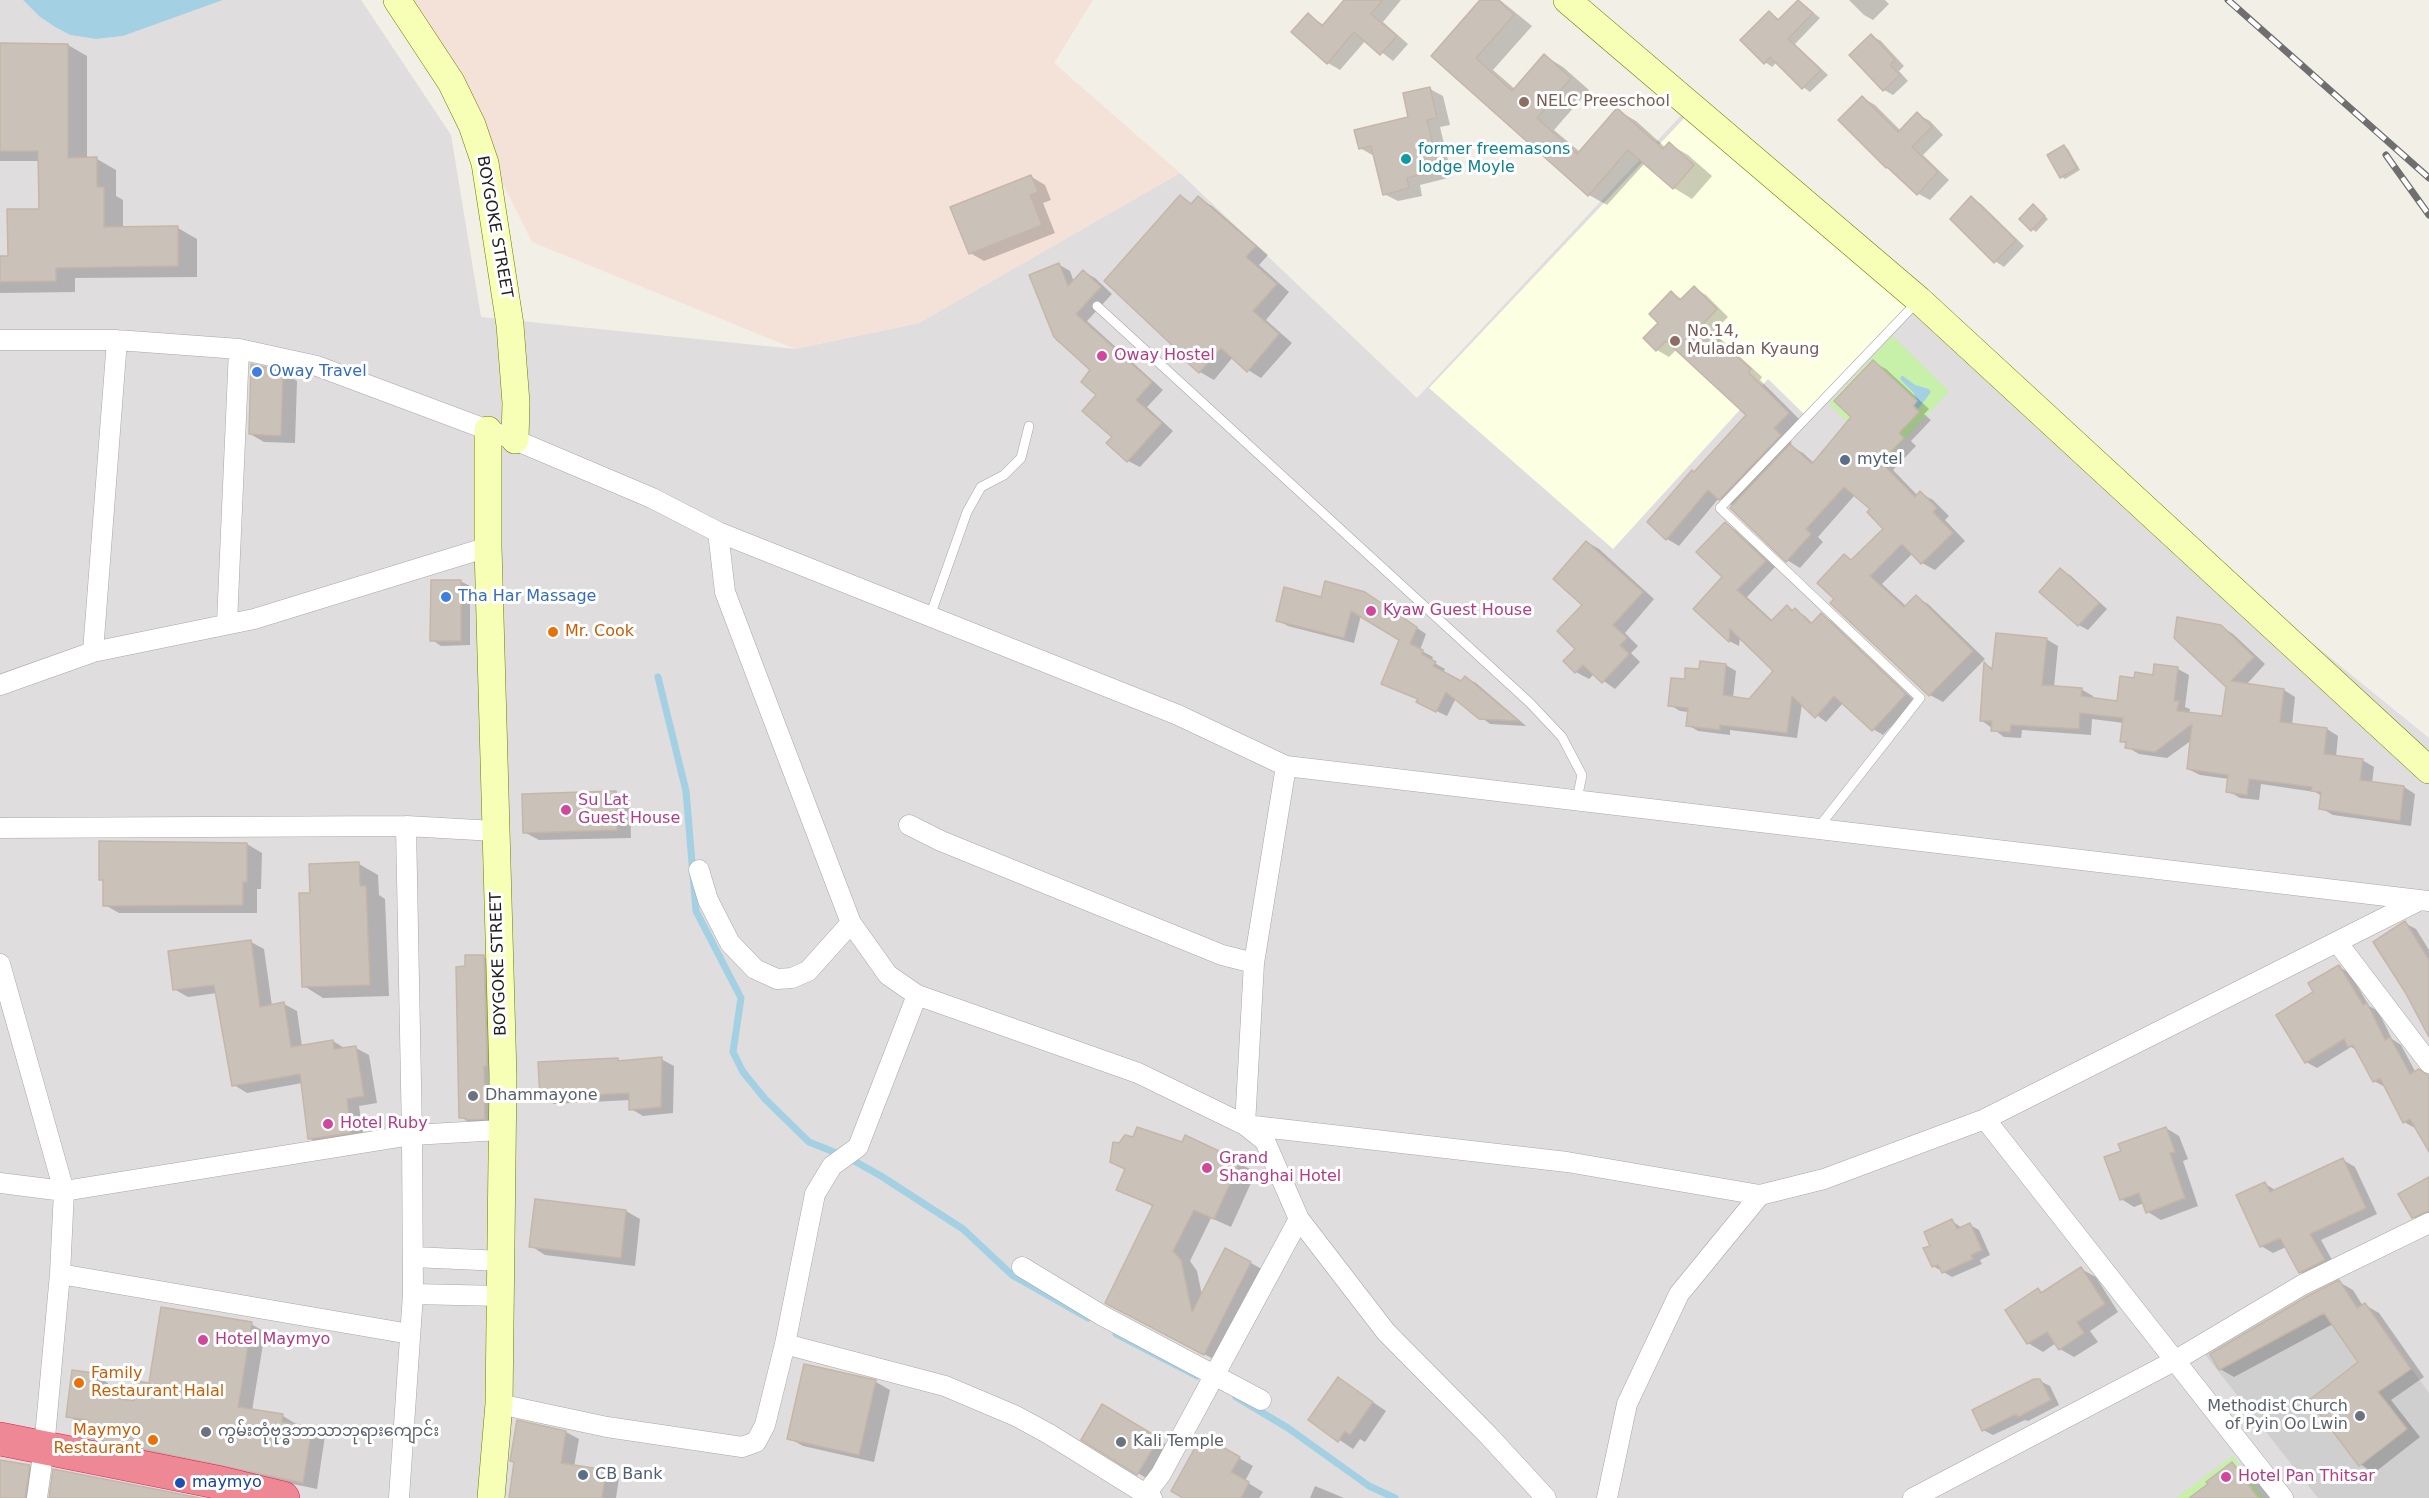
<!DOCTYPE html>
<meta charset="utf-8">
<style>
body{margin:0}
canvas{display:block;background:#f2efe6}
</style>
<canvas width="2429" height="1498"></canvas>
<script>
const g = document.querySelector('canvas').getContext('2d');
g.lineJoin = 'round';
function paint(path, color) { g.fillStyle = color; g.fill(path, 'evenodd'); }
const toPath = rows => new Path2D(rows.map(r => 'M' + r).join(''));
function stroke(path, color, width, dash) { g.strokeStyle = color; g.lineWidth = width; g.lineCap = dash ? 'butt' : 'round'; g.setLineDash(dash || []); g.stroke(path); }
function drawText(font, color, halo, rows, align = 'center') {
  g.font = font + ' "DejaVu Sans","Noto Sans Myanmar",sans-serif'; g.lineWidth = 6; g.setLineDash([]); g.textBaseline = 'middle'; g.strokeStyle = halo; g.fillStyle = color; for (const [text, x, y, turn = 0] of rows) {
    g.save(); g.translate(x, y); g.rotate((+turn || 0) * Math.PI / 180); g.textAlign = isNaN(turn) ? turn : align; if (halo) g.strokeText(text, 0, 0); g.fillText(text, 0, 0); g.restore();
  }
}
const residential = toPath([
 [0,0,23,0,40,17,55,27,70,35,96,39,123,36,223,0,361,0,451,135,481,317,795,349,919,323,1180,173,1417,398,1688,108,2024,409,2429,738,2429,1498,0,1498]
]);
const education = toPath([
 [1689,113,1914,304,1806,416,1768,379,1613,549,1429,388]
]);
const religious = toPath([
 [2335,1273,2357,1308,2365,1303,2429,1393,2429,1498,2318,1498,2200,1348]
]);
const military = toPath([
 [411,0,1093,0,1054,63,1180,173,919,323,795,349,532,242]
]);
const grass = toPath([
 [1892,336,1949,391,1887,459,1829,404],
 [2233,1456,2263,1498,2176,1498]
]);
const water = toPath([
 [23,0,223,0,123,36,96,39,70,35,55,27,40,17],
 [1903,376,1915,385,1929,389,1931,392,1918,409,1914,405,1917,401,1914,393,1901,380,1900,377]
]);
const shadow = toPath([
 [1347,0,1401,0,1383,22,1408,44,1393,61,1366,40,1340,70,1328,63,1308,15,1324,25],
 [1482,0,1500,0,1532,26,1493,70,1515,89,1545,56,1563,67,1589,90,1554,130,1580,152,1617,110,1636,121,1666,148,1669,144,1688,155,1712,176,1692,199,1674,188,1645,163,1607,205,1589,195,1433,56],
 [1849,0,1885,0,1889,4,1873,20,1864,15],
 [1799,1,1820,18,1795,44,1828,75,1810,92,1803,87,1777,62,1772,67,1765,62,1770,13,1780,20],
 [1872,36,1881,41,1904,66,1899,71,1908,81,1893,95,1884,90,1851,55],
 [0,45,68,45,87,56,87,159,97,159,116,170,116,196,123,200,123,228,178,228,197,239,197,277,75,278,75,292,0,293,0,258,9,258,40,210,40,161,0,161],
 [1430,89,1443,96,1450,125,1440,127,1452,177,1420,185,1422,196,1398,201,1384,194,1374,156,1360,148,1410,118],
 [1863,98,1875,105,1901,131,1917,114,1930,121,1943,135,1923,155,1949,180,1930,200,1917,193],
 [2064,146,2068,149,2080,170,2065,179,2061,176],
 [1030,176,1045,185,1051,200,1043,203,1055,233,984,261,970,253],
 [1180,197,1193,204,1198,198,1212,206,1268,255,1259,265,1289,292,1266,320,1292,343,1261,378,1248,370,1233,357,1214,380,1200,372,1175,350],
 [1972,198,1981,204,2024,246,2004,267,1995,261],
 [2034,206,2048,219,2036,232,2032,229],
 [1058,264,1070,271,1074,282,1084,272,1095,278,1112,294,1087,321,1163,390,1147,407,1173,431,1140,467,1128,461,1114,437,1099,395,1092,370,1056,340,1031,276],
 [1694,288,1706,295,1728,317,1713,332,1762,377,1760,380,1800,420,1785,436,1792,443,1789,445,1803,453,1814,463,1853,417,1873,362,1886,369,1929,409,1924,414,1931,420,1911,441,1916,446,1893,470,1918,496,1920,493,1933,500,1949,516,1945,520,1965,541,1935,570,1922,563,1913,553,1882,584,1907,607,1916,597,1928,604,1985,659,1943,702,1930,695,1832,603,1836,599,1844,556,1852,560,1885,529,1872,509,1855,495,1818,537,1823,542,1800,568,1787,560,1733,506,1719,498,1679,546,1667,539,1649,522,1748,415,1677,349,1669,357,1657,350,1660,323,1671,293,1682,299],
 [282,372,297,381,295,443,264,442,250,434],
 [1725,524,1735,530,1775,567,1747,597,1773,621,1787,607,1805,616,1813,624,1821,615,1831,621,1915,701,1883,735,1873,729,1843,703,1826,722,1802,704,1797,738,1730,730,1730,735,1698,731,1688,725,1689,712,1680,711,1670,705,1686,681,1701,671,1726,665,1736,671,1733,698,1749,700,1775,671,1740,637,1739,646,1729,641,1695,609,1724,577],
 [1587,542,1599,549,1654,599,1625,633,1638,646,1631,653,1640,662,1615,689,1594,674,1589,679,1576,672,1565,661,1577,649,1584,605],
 [2060,570,2070,575,2107,609,2088,630,2079,625,2041,591],
 [460,581,470,586,470,645,441,646,432,640],
 [1322,599,1376,600,1426,634,1420,650,1433,657,1431,661,1445,669,1443,673,1462,682,1466,678,1476,683,1526,726,1490,724,1456,698,1447,716,1428,707,1419,699,1383,684,1401,639,1361,615,1354,643,1288,626,1277,620],
 [2220,626,2233,634,2265,664,2246,685,2284,690,2295,697,2292,725,2327,729,2338,736,2336,757,2362,760,2374,767,2372,783,2404,787,2415,794,2411,826,2333,815,2321,808,2322,796,2315,792,2261,784,2259,800,2240,798,2228,791,2229,779,2200,775,2188,769,2192,740,2167,758,2139,754,2127,747,2127,744,2122,741,2124,723,2092,719,2091,735,2022,730,2021,738,2004,737,1981,720,1985,664,1994,669,2046,639,2058,646,2054,687,2081,689,2093,696,2093,699,2118,702,2135,680,2178,669,2189,675,2185,707,2190,709,2189,714,2223,718,2227,686],
 [615,793,630,801,631,838,539,840,524,832],
 [100,843,247,844,262,853,261,889,257,889,257,913,119,913,105,905,105,882,100,879],
 [359,864,378,875,379,895,385,899,389,996,323,998,304,986,311,894],
 [2405,923,2416,929,2429,950,2429,1025],
 [251,942,264,949,272,1006,284,1004,297,1011,302,1046,333,1041,346,1049,356,1048,369,1055,377,1103,359,1106,364,1140,323,1146,309,1138,302,1083,247,1093,234,1085,217,993,188,997,174,989],
 [483,957,493,962,494,1124,470,1123,461,1117,467,968],
 [2339,967,2350,973,2369,1006,2378,1011,2392,1039,2401,1045,2416,1073,2429,1077,2429,1149,2415,1128,2404,1122,2385,1087,2374,1081,2358,1051,2351,1047,2317,1068,2306,1062,2315,993],
 [661,1059,674,1066,673,1113,643,1116,631,1109,630,1100,554,1104,542,1097,618,1060,622,1062],
 [2166,1128,2179,1136,2188,1159,2183,1161,2198,1206,2161,1220,2148,1212,2144,1203,2134,1207,2121,1199,2123,1152],
 [1186,1137,1256,1172,1231,1227,1211,1218,1190,1261,1197,1271,1202,1295,1251,1263,1267,1272,1221,1363,1124,1312,1154,1207,1118,1189,1127,1170,1112,1162,1183,1144],
 [2343,1160,2355,1167,2377,1214,2321,1240,2336,1267,2312,1279,2300,1272,2286,1247,2273,1253,2261,1246,2265,1184,2277,1191],
 [2429,1179,2429,1221,2424,1223,2413,1217],
 [536,1201,626,1211,640,1219,635,1266,545,1255,531,1246],
 [1952,1221,1962,1228,1970,1225,1979,1230,1990,1255,1980,1260,1982,1264,1952,1277,1933,1266],
 [2081,1269,2096,1277,2118,1312,2090,1331,2098,1342,2074,1357,2060,1349,2056,1343,2043,1352,2028,1343,2007,1310,2038,1290,2043,1293],
 [2339,1282,2353,1290,2363,1306,2365,1305,2379,1313,2424,1377,2391,1400,2420,1437,2374,1473,2360,1464,2360,1363,2333,1324,2234,1377,2220,1369],
 [251,1324,265,1332,252,1411,283,1416,296,1424,296,1426,311,1428,325,1436,317,1489,101,1444,87,1436,89,1425,82,1424,68,1416,94,1375,108,1383,106,1398,136,1403,150,1385],
 [805,1366,876,1382,890,1390,874,1462,803,1446,789,1438],
 [1339,1379,1386,1411,1365,1442,1360,1439,1353,1449,1310,1420],
 [2040,1381,2050,1386,2059,1405,2028,1421,2025,1420,1993,1435,1983,1430],
 [1102,1406,1172,1448,1152,1482,1138,1473],
 [566,1432,579,1439,574,1467,606,1471,619,1478,616,1498,511,1498],
 [1202,1437,1253,1466,1245,1481,1263,1492,1259,1498,1186,1498],
 [0,1461,29,1466,43,1474,39,1498,0,1498],
 [2232,1464,2261,1481,2274,1498,2191,1498],
 [1315,1486,1344,1498,1310,1498]
]);
const stream = toPath([
 [658,677,686,791,696,911,741,998,733,1052,743,1072,765,1099,809,1142,849,1158,881,1176,963,1229,1012,1275,1088,1318],
 [1116,1334,1197,1376],
 [1236,1397,1288,1428,1369,1486,1395,1498]
]);
const building = toPath([
 [1344,0,1383,0,1371,14,1397,36,1380,55,1354,32,1327,64,1291,32,1308,13,1322,26,1344,0],
 [1480,0,1498,0,1514,15,1476,58,1512,91,1544,54,1571,78,1537,118,1577,154,1617,108,1663,149,1669,142,1694,165,1673,189,1628,150,1588,196,1431,56,1480,0],
 [1798,0,1813,13,1788,39,1821,70,1802,89,1770,57,1764,64,1740,40,1769,11,1778,20,1798,0],
 [1871,34,1895,60,1890,65,1900,75,1883,91,1849,55,1871,34],
 [0,43,68,44,68,158,97,157,97,187,104,187,104,227,178,226,178,266,56,268,56,281,0,282,0,256,8,256,7,209,39,209,38,151,0,151,0,43],
 [1430,87,1437,118,1427,120,1439,170,1407,178,1409,188,1383,195,1371,146,1359,149,1354,130,1408,117,1403,93,1430,87],
 [1862,96,1898,132,1917,112,1932,127,1912,147,1938,172,1917,195,1887,167,1886,168,1838,120,1862,96],
 [2064,145,2077,168,2060,178,2047,155,2064,145],
 [1031,175,1038,192,1030,195,1042,225,969,254,950,207,1031,175],
 [1180,195,1191,204,1198,196,1256,246,1246,257,1277,284,1253,311,1279,334,1247,372,1221,348,1199,373,1173,350,1175,348,1104,281,1180,195],
 [1971,196,2016,240,1994,263,1950,219,1971,196],
 [2033,204,2045,216,2031,231,2019,219,2033,204],
 [1059,263,1068,286,1083,270,1101,287,1076,314,1152,382,1136,400,1162,423,1127,462,1106,443,1112,437,1082,411,1096,395,1081,382,1090,370,1054,337,1029,275,1059,263],
 [1694,286,1717,309,1702,325,1751,369,1748,372,1789,413,1774,428,1781,435,1719,500,1708,490,1666,540,1647,522,1692,470,1694,472,1746,415,1666,341,1656,351,1643,338,1658,323,1649,314,1671,291,1680,300,1694,286],
 [1873,360,1917,401,1913,406,1919,412,1899,433,1904,438,1881,462,1915,497,1920,491,1937,508,1933,512,1953,533,1921,564,1902,544,1870,576,1904,607,1916,595,1973,651,1929,696,1830,603,1834,599,1817,583,1844,554,1851,560,1883,529,1867,512,1870,509,1844,487,1806,529,1811,534,1786,562,1730,508,1790,444,1812,464,1851,417,1834,401,1873,360],
 [251,364,283,371,281,436,249,434,251,364],
 [1725,522,1766,561,1737,590,1771,621,1787,605,1792,611,1795,608,1811,624,1821,613,1906,694,1872,731,1834,696,1815,718,1792,696,1787,733,1720,725,1720,730,1686,726,1688,708,1668,706,1671,678,1685,679,1685,668,1699,669,1700,661,1726,664,1723,695,1749,699,1773,671,1730,629,1729,642,1693,609,1722,577,1696,552,1725,522],
 [1586,541,1643,592,1613,625,1627,638,1620,645,1629,654,1602,683,1583,665,1575,673,1563,661,1575,649,1557,631,1582,605,1553,579,1586,541],
 [2060,568,2099,603,2078,626,2039,592,2060,568],
 [431,580,461,580,461,641,430,641,431,580],
 [1325,581,1365,592,1417,627,1410,644,1423,650,1422,654,1436,662,1433,666,1461,681,1465,676,1519,721,1479,719,1446,692,1436,712,1416,702,1418,699,1381,684,1399,640,1351,611,1344,638,1276,621,1284,587,1321,597,1325,581],
 [2177,617,2221,625,2254,657,2231,681,2284,689,2280,722,2327,728,2324,754,2363,759,2360,780,2404,786,2400,821,2319,809,2321,792,2311,791,2312,787,2249,779,2247,795,2226,792,2228,775,2187,769,2192,724,2155,752,2125,748,2126,742,2120,742,2123,718,2080,713,2079,729,2011,725,2010,732,1991,731,1992,721,1980,721,1984,662,1992,670,1996,633,2047,638,2042,685,2082,688,2081,696,2117,701,2120,676,2134,678,2135,672,2153,675,2154,664,2178,667,2174,701,2179,701,2177,711,2222,716,2226,687,2174,638,2177,617],
 [616,791,617,830,523,833,522,794,616,791],
 [99,841,247,843,247,882,243,882,243,905,103,906,103,880,99,880,99,841],
 [359,862,360,886,366,886,370,985,302,987,299,893,310,893,309,864,359,862],
 [2405,921,2429,960,2429,1037,2405,992,2373,942,2405,921],
 [251,940,260,1007,284,1002,291,1047,333,1040,334,1049,356,1046,364,1096,347,1099,351,1133,308,1139,300,1074,232,1086,214,985,173,990,168,951,251,940],
 [465,955,484,955,487,1066,484,1066,485,1119,466,1120,466,1118,459,1118,456,967,465,966,465,955],
 [2339,965,2363,1005,2367,1003,2385,1040,2390,1037,2410,1074,2419,1069,2429,1076,2429,1152,2410,1119,2403,1123,2380,1078,2373,1082,2353,1045,2348,1047,2344,1039,2305,1063,2276,1015,2313,992,2308,983,2339,965],
 [662,1057,661,1107,629,1110,629,1093,540,1098,538,1062,618,1058,618,1061,662,1057],
 [1137,1127,1182,1142,1185,1135,1240,1161,1214,1219,1194,1210,1173,1251,1181,1260,1192,1312,1225,1248,1251,1262,1204,1355,1105,1303,1153,1205,1116,1190,1125,1169,1110,1162,1113,1142,1119,1143,1125,1135,1133,1137,1137,1127],
 [2166,1127,2175,1152,2170,1153,2185,1198,2146,1213,2139,1193,2120,1200,2104,1157,2121,1151,2118,1144,2166,1127],
 [2343,1158,2366,1208,2310,1234,2325,1260,2299,1273,2280,1238,2260,1247,2236,1195,2265,1182,2270,1192,2343,1158],
 [2429,1177,2429,1211,2412,1218,2398,1194,2429,1177],
 [535,1199,626,1210,621,1258,529,1247,535,1199],
 [1952,1219,1957,1229,1970,1223,1982,1250,1971,1255,1973,1259,1942,1273,1938,1265,1932,1267,1923,1248,1930,1246,1924,1232,1952,1219],
 [2081,1267,2105,1304,2077,1322,2084,1333,2059,1350,2047,1332,2027,1344,2005,1310,2038,1288,2041,1293,2081,1267],
 [2339,1280,2357,1308,2365,1303,2411,1369,2378,1392,2407,1429,2359,1466,2309,1400,2358,1362,2324,1313,2219,1370,2210,1354,2308,1296,2339,1280],
 [161,1307,252,1322,238,1407,283,1414,282,1422,312,1427,303,1483,86,1437,88,1420,66,1417,72,1370,94,1373,92,1394,134,1401,138,1381,149,1383,161,1307],
 [804,1364,876,1380,859,1455,787,1439,804,1364],
 [1338,1377,1373,1402,1350,1435,1345,1431,1338,1442,1308,1420,1338,1377],
 [2034,1379,2040,1379,2051,1400,2018,1417,2016,1414,1982,1431,1972,1410,2034,1379],
 [1102,1404,1159,1438,1137,1475,1081,1440,1102,1404],
 [517,1420,566,1431,561,1463,606,1470,602,1498,509,1498,514,1462,510,1461,517,1420],
 [1202,1435,1240,1457,1231,1472,1249,1482,1241,1498,1183,1498,1171,1491,1202,1435],
 [0,1460,30,1465,25,1498,0,1498,0,1460],
 [2232,1462,2258,1498,2189,1498,2208,1484,2206,1482,2232,1462],
 [53,1469,200,1498,49,1498,53,1469]
]);
const lane = toPath([
 [1097,306,1530,703,1562,737,1582,775,1577,799],
 [930,616,967,512,981,487,1004,475,1021,458,1029,426],
 [1818,828,1920,698,1720,508,1917,302]
]);
const street = toPath([
 [0,340,117,340,239,349,317,366,515,440,652,498,718,532,1178,715,1286,766,2429,901],
 [718,532,725,592,764,695,851,923,888,975,917,995,1138,1073,1245,1125,1567,1162,1760,1195,1824,1179,1985,1119,2418,901],
 [227,623,239,349],
 [93,652,117,340],
 [0,685,93,652,254,619,488,547],
 [1286,766,1254,963,1245,1125,1265,1141,1299,1219,1386,1332,1488,1435,1546,1498],
 [909,825,941,841,1222,955,1254,963],
 [0,828,406,826,495,831],
 [699,870,708,900,730,943,755,969,777,979,792,978,808,971,851,923],
 [2337,942,2429,1063],
 [0,964,64,1191,60,1274,44,1448,37,1498],
 [1985,1119,2283,1498],
 [0,1183,64,1191,412,1135,501,1130],
 [413,1257,502,1261],
 [1022,1267,1103,1316,1261,1400],
 [60,1274,410,1334],
 [413,1294,501,1296],
 [785,1344,945,1386,1016,1416,1049,1434,1152,1498],
 [499,1404,607,1427,742,1447,756,1442,765,1425,785,1344,815,1194,832,1166,858,1147,917,995],
 [1145,1495,1161,1474,1299,1219],
 [399,1498,413,1294,412,1135,406,826],
 [1607,1498,1627,1404,1679,1294,1760,1195],
 [1913,1498,2176,1360,2302,1285,2429,1223]
]);
const secondary = toPath([
 [397,0,451,82,472,125,485,163,510,325,516,403,515,440],
 [1567,0,1919,300,2429,770],
 [488,430,488,547,503,1077,499,1404,491,1498]
]);
const highway = toPath([
 [0,1439,221,1483,283,1498]
]);
const rail = toPath([
 [2228,0,2429,178],
 [2386,155,2429,215]
]);
const markers = [
 [1524,102,6,"#8d6e63"],
 [1406,159,6,"#0f9aa8"],
 [1675,341,6,"#8d6e63"],
 [1102,356,6,"#d1479c"],
 [257,372,6,"#3f7fe0"],
 [1845,460,6,"#5c6f8a"],
 [446,597,6,"#3f7fe0"],
 [1371,611,6,"#d1479c"],
 [553,632,6,"#e8710a"],
 [566,810,6,"#d1479c"],
 [473,1096,6,"#6b7280"],
 [328,1124,6,"#d1479c"],
 [1207,1168,6,"#d1479c"],
 [203,1340,6,"#d1479c"],
 [79,1383,6,"#e8710a"],
 [2360,1416,6,"#6b7280"],
 [206,1432,6,"#6b7280"],
 [153,1440,6,"#e8710a"],
 [1121,1442,6,"#6b7280"],
 [583,1475,6,"#5c6f8a"],
 [2226,1477,6,"#d1479c"],
 [180,1483,6,"#1a4fb4"]
];
const educationNames = [
 ["NELC Preeschool",1536,102],
 ["No.14,",1687,332],
 ["Muladan Kyaung",1687,350]
];
const cultureNames = [
 ["former freemasons",1418,150],
 ["lodge Moyle",1418,168]
];
const streetNames = [
 ["BOYGOKE STREET",494,227,80],
 ["BOYGOKE STREET",499,964,-92]
];
const hotelNames = [
 ["Oway Hostel",1114,356],
 ["Kyaw Guest House",1383,611],
 ["Su Lat",578,801],
 ["Guest House",578,819],
 ["Hotel Ruby",340,1124],
 ["Grand",1219,1159],
 ["Shanghai Hotel",1219,1177],
 ["Hotel Maymyo",215,1340],
 ["Hotel Pan Thitsar",2238,1477]
];
const shopNames = [
 ["Oway Travel",269,372],
 ["Tha Har Massage",458,597]
];
const serviceNames = [
 ["mytel",1857,460],
 ["CB Bank",595,1475]
];
const foodNames = [
 ["Mr. Cook",565,632],
 ["Family",91,1374],
 ["Restaurant Halal",91,1392],
 ["Maymyo",141,1431,"right"],
 ["Restaurant",141,1449,"right"]
];
const worshipNames = [
 ["Dhammayone",485,1096],
 ["Methodist Church",2348,1407,"right"],
 ["of Pyin Oo Lwin",2348,1425,"right"],
 ["ကွမ်းတုံဗုဒ္ဓဘာသာဘုရားကျောင်း",218,1432],
 ["Kali Temple",1133,1442]
];
const transitNames = [
 ["maymyo",192,1483]
];
paint(residential, '#dfdddd');
paint(education, '#fdffe2');
paint(religious, '#cfcfcf');
paint(military, '#f4e2d9');
paint(grass, '#c7f0a9');
paint(water, '#a3d0e3');
paint(shadow, '#0003');
stroke(stream, '#a3d0e3', 7);
paint(building, '#cac2b9');
stroke(building, '#c5b6a7', 1.5);
stroke(lane, '#a8a8a8', 10);
stroke(street, '#a8a8a8', 21);
stroke(secondary, '#697f00', 28);
stroke(highway, '#eb1853', 34);
stroke(lane, '#fff', 9);
stroke(street, '#fff', 20);
stroke(secondary, '#f7ffb7', 27);
stroke(highway, '#ef8895', 33);
stroke(rail, '#6f6f6f', 7);
stroke(rail, '#fff', 4.5, [14]);
for (const [x, y, r, color] of markers) { const dot = new Path2D(); dot.arc(x, y, r, 0, 2 * Math.PI); g.fillStyle = color; g.fill(dot); stroke(dot, '#fff', 2); }
drawText('16px', '#785e54', '#fff', educationNames, 'left');
drawText('16px', '#0d838f', '#fff', cultureNames, 'left');
drawText('16px', '#212121', '#fff', streetNames);
drawText('16px', '#b23c85', '#fff', hotelNames, 'left');
drawText('16px', '#366cbe', '#fff', shopNames, 'left');
drawText('16px', '#4e5e75', '#fff', serviceNames, 'left');
drawText('16px', '#c56008', '#fff', foodNames, 'left');
drawText('16px', '#5b616d', '#fff', worshipNames, 'left');
drawText('16px', '#164399', '#fff', transitNames, 'left');
</script>
